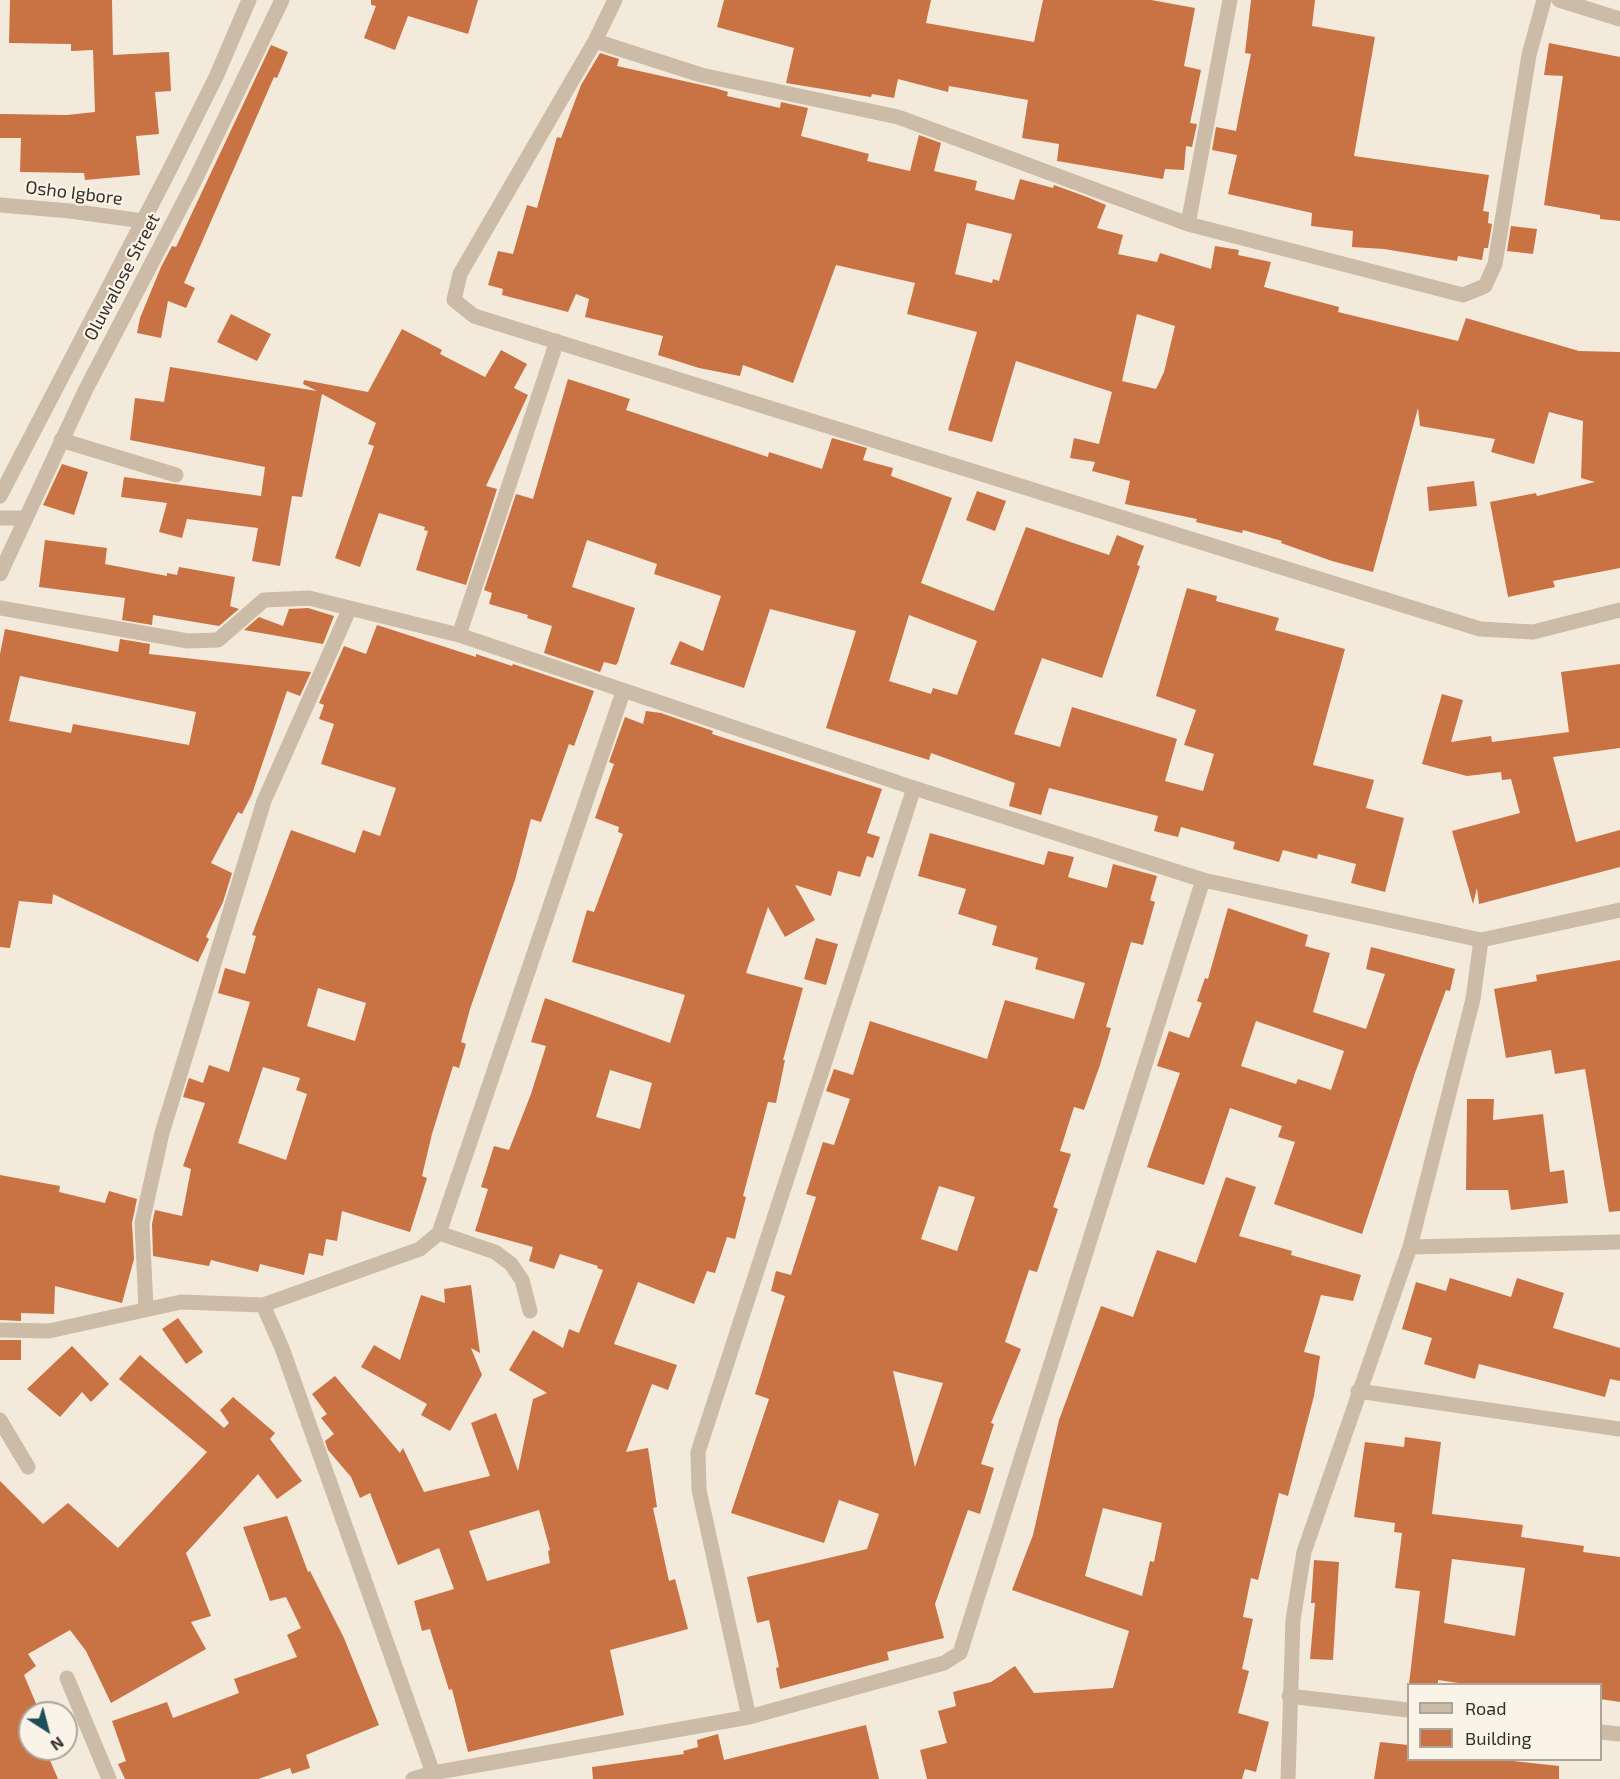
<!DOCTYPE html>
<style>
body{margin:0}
#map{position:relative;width:1620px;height:1779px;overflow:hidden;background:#f3eadb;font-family:"Exo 2",sans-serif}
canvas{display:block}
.legend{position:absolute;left:1407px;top:1683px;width:195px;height:78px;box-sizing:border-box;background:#faf4e8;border:2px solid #aca59b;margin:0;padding:8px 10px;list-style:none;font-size:18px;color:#372e28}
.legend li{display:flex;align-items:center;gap:12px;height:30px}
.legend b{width:30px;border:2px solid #aca59b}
.north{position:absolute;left:18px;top:1701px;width:60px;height:60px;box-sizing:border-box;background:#faf4e8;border:2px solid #aca59b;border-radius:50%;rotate:144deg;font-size:16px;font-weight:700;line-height:24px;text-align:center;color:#372e28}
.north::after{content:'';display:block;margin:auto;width:21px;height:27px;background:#1c4f5a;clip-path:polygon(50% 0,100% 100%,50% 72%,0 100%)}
</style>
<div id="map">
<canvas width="1620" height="1779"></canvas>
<ul class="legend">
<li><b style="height:8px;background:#cbbba7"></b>Road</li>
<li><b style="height:16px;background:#c97243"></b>Building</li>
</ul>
<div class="north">N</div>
</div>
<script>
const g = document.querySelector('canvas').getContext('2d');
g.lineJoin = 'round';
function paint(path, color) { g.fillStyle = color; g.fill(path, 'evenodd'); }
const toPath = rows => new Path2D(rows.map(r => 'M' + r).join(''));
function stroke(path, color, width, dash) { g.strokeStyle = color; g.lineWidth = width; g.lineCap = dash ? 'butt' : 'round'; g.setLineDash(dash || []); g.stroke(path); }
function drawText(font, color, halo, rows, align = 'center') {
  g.font = font + ' "Exo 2",sans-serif'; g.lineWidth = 4.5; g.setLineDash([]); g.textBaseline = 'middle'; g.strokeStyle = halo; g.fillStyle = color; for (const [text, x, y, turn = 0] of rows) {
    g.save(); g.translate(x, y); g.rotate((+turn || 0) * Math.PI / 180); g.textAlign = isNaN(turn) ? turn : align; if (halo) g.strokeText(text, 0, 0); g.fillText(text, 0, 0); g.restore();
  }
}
const building = toPath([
 [10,0,112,0,113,55,169,52,171,91,155,92,159,134,136,136,140,175,85,180,84,173,20,172,21,138,0,138,0,114,67,115,95,112,93,50,71,51,71,44,9,43],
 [371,0,478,0,468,34,408,16,395,50,364,38,376,6,371,5],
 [724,0,931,0,926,23,1034,42,1043,0,1151,0,1195,8,1184,66,1201,70,1190,123,1197,124,1192,147,1186,146,1184,170,1165,169,1163,179,1057,161,1059,144,1022,138,1028,100,949,86,948,92,898,79,894,98,872,94,871,97,786,83,794,48,717,27],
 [1251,0,1315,0,1312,26,1375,37,1354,156,1489,175,1483,211,1489,212,1488,223,1492,224,1488,248,1484,248,1482,260,1458,256,1457,261,1384,249,1352,247,1353,231,1311,226,1312,213,1228,194,1237,155,1212,150,1216,127,1236,131,1251,54,1245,53],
 [1549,43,1620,57,1620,221,1600,219,1600,215,1544,205,1563,76,1544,75],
 [271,45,288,52,277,78,274,77,184,283,195,288,186,308,168,301,161,338,137,333,140,318,161,267,172,246,176,247],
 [600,53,619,59,617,66,715,88,728,92,727,96,780,108,781,102,808,108,801,136,869,154,867,161,910,171,919,135,941,143,934,171,977,181,975,190,1014,200,1020,179,1053,188,1054,185,1087,197,1106,205,1097,228,1123,235,1118,254,1157,262,1160,253,1211,269,1215,246,1239,250,1238,255,1271,262,1264,287,1339,307,1338,312,1458,341,1466,318,1579,351,1620,352,1620,568,1553,581,1555,587,1508,597,1490,502,1536,493,1537,496,1595,482,1581,478,1583,421,1549,412,1534,464,1491,452,1495,439,1420,426,1418,408,1373,572,1332,561,1281,543,1282,541,1243,530,1242,533,1196,522,1197,519,1125,504,1130,481,1092,471,1095,462,1070,458,1074,438,1099,444,1112,392,1016,361,992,442,948,430,977,332,907,314,915,283,836,265,793,383,743,365,740,376,699,368,658,355,663,336,585,317,589,299,576,294,568,312,502,295,503,289,488,285,498,251,513,254,527,205,537,208,557,137,561,138,581,85],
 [967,223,1012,234,999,281,993,279,992,283,955,274],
 [1137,314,1175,326,1164,372,1156,389,1122,381],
 [1511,226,1537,229,1533,254,1507,251],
 [231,314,271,334,257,361,217,342],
 [402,329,442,350,440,354,485,377,501,350,527,364,514,388,528,395,486,486,497,489,466,585,416,570,428,531,424,530,425,527,379,513,360,567,335,558,374,446,368,444,376,423,322,394,302,497,292,496,280,566,252,561,258,528,187,519,182,538,159,532,167,503,121,497,124,477,261,496,265,467,130,440,135,398,164,402,170,367,317,391,303,384,304,380,368,392],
 [568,379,630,399,626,410,768,457,769,452,822,469,832,438,867,448,863,460,893,468,891,476,952,498,921,583,994,611,1026,527,1109,555,1117,535,1144,546,1137,565,1140,566,1102,678,1042,658,1014,734,1060,747,1072,707,1177,739,1165,781,1203,791,1214,754,1184,745,1196,710,1156,696,1187,588,1217,596,1216,601,1279,618,1275,630,1345,649,1313,765,1374,780,1366,808,1404,818,1385,892,1351,883,1356,864,1318,854,1317,859,1283,850,1279,862,1233,849,1235,842,1181,827,1178,837,1154,831,1158,816,1049,788,1041,815,1009,806,1015,783,931,753,929,760,826,728,856,631,770,609,744,688,670,664,680,641,703,651,721,596,654,574,657,564,587,540,572,587,635,608,618,662,616,665,604,662,600,672,544,653,552,626,527,618,528,615,489,604,492,593,484,590,516,494,533,499],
 [909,615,977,641,957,695,933,688,931,694,889,681],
 [62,464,88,472,74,515,43,505],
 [1474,481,1477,506,1429,511,1427,487],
 [977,491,1006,501,995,531,966,520],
 [45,540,107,548,105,564,167,576,167,573,177,575,179,567,235,577,230,606,239,609,219,626,153,615,152,625,122,620,125,598,39,587],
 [308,608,334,616,323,644,244,630,259,617,283,626,289,609],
 [377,625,476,657,476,654,512,666,513,664,594,691,574,746,569,744,541,822,531,819,515,880,470,1009,461,1042,466,1044,459,1068,453,1066,432,1134,422,1176,427,1178,410,1232,342,1211,337,1241,326,1239,323,1256,309,1253,304,1275,260,1264,258,1272,211,1260,209,1266,153,1256,152,1224,155,1210,182,1216,191,1169,183,1166,205,1103,183,1097,189,1078,203,1083,209,1065,229,1072,250,1002,218,993,225,968,245,974,256,936,252,935,291,830,355,853,363,830,380,836,396,788,321,764,334,724,319,719,324,705,319,703,344,646,366,654],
 [318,988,366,1003,355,1041,307,1026],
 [263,1067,300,1078,296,1090,307,1094,286,1160,238,1143],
 [5,629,118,652,120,639,150,644,149,654,311,672,300,696,287,691,252,794,242,814,238,812,211,863,232,873,223,902,206,937,209,939,198,962,53,894,52,904,19,901,10,948,0,947,0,654],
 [20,676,196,712,189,745,73,724,71,733,9,721],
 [1620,664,1620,748,1553,757,1576,842,1620,830,1620,867,1479,904,1477,888,1473,904,1452,831,1520,813,1511,779,1502,780,1501,772,1467,776,1422,764,1442,694,1463,700,1451,742,1491,736,1492,742,1569,732,1561,672],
 [646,711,661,713,713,731,712,734,882,789,867,833,880,837,873,858,867,856,860,877,838,871,831,896,795,885,815,920,785,937,768,907,746,973,803,988,783,1060,785,1060,776,1103,768,1102,743,1196,746,1197,735,1239,727,1237,715,1273,707,1271,694,1304,638,1282,614,1344,677,1365,668,1390,652,1384,626,1452,648,1448,657,1507,653,1508,669,1581,675,1579,688,1629,610,1650,624,1715,468,1752,452,1689,449,1690,430,1629,422,1631,414,1601,454,1589,439,1548,398,1565,370,1493,360,1498,351,1477,328,1450,325,1441,334,1434,321,1418,327,1414,312,1394,335,1376,400,1453,403,1448,424,1492,490,1476,471,1423,496,1413,518,1471,533,1399,547,1393,509,1370,533,1330,563,1348,569,1329,579,1333,603,1270,597,1268,598,1266,560,1254,554,1269,529,1261,533,1247,475,1231,488,1189,481,1187,494,1146,509,1150,531,1094,546,1046,531,1042,545,998,670,1043,685,995,572,962,587,910,594,912,623,834,618,832,619,827,595,818,614,764,609,762,625,717,643,724],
 [610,1070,652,1083,640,1129,596,1117],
 [539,1510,550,1550,548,1551,550,1563,487,1581,469,1531],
 [930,833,1044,865,1048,851,1074,857,1068,877,1107,888,1113,864,1157,876,1150,900,1155,902,1143,945,1131,942,1106,1027,1111,1028,1100,1065,1084,1110,1074,1107,1060,1151,1071,1154,1053,1207,1058,1209,1037,1272,1029,1270,1005,1342,1021,1349,991,1423,994,1424,981,1464,994,1468,980,1514,968,1510,935,1604,944,1638,887,1652,889,1660,780,1689,776,1668,779,1667,769,1620,757,1623,747,1577,867,1549,879,1514,839,1500,824,1543,731,1513,769,1399,755,1394,785,1296,771,1291,776,1271,791,1275,816,1197,806,1194,823,1142,834,1145,850,1099,826,1091,834,1069,853,1075,870,1021,987,1059,1005,1000,1074,1019,1085,983,1035,969,1038,958,992,945,997,926,958,914,966,889,918,876],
 [939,1186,975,1197,957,1251,921,1239],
 [893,1371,943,1383,915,1467],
 [1228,908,1308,935,1305,946,1330,953,1313,1012,1366,1029,1385,974,1366,969,1371,947,1455,969,1450,991,1446,990,1415,1073,1362,1234,1274,1204,1295,1142,1278,1137,1282,1126,1230,1108,1204,1185,1147,1167,1180,1073,1157,1066,1169,1031,1189,1038,1202,1003,1197,1001,1205,978,1208,979],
 [1256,1021,1344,1051,1331,1090,1298,1079,1296,1084,1241,1066],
 [816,938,838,944,826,985,804,979],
 [1620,960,1620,1211,1609,1212,1585,1069,1555,1074,1551,1050,1506,1058,1494,989,1537,981,1536,975],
 [1467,1099,1494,1099,1493,1120,1543,1114,1550,1172,1564,1170,1568,1203,1511,1210,1508,1190,1466,1190],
 [0,1175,60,1186,59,1192,105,1203,109,1191,137,1199,132,1223,134,1259,122,1303,55,1286,54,1314,21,1313,21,1321,0,1320],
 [1226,1177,1256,1187,1239,1236,1292,1251,1291,1255,1361,1275,1353,1301,1321,1295,1304,1352,1320,1356,1314,1396,1288,1496,1279,1493,1258,1580,1251,1578,1243,1617,1253,1619,1242,1669,1249,1671,1238,1713,1269,1722,1256,1772,1245,1769,1242,1779,927,1779,920,1750,947,1743,938,1711,956,1706,953,1692,991,1682,1015,1666,1034,1693,1113,1688,1129,1631,1012,1590,1033,1535,1059,1420,1101,1306,1133,1317,1157,1250,1196,1263],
 [1103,1508,1162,1523,1154,1562,1150,1561,1142,1596,1085,1576],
 [1450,1278,1511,1297,1517,1278,1564,1293,1553,1328,1620,1348,1620,1381,1610,1379,1605,1397,1479,1364,1475,1379,1424,1364,1432,1338,1402,1329,1416,1282,1446,1291],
 [471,1285,480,1353,471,1348,482,1375,450,1431,421,1415,427,1404,361,1367,374,1345,400,1360,421,1295,445,1303,444,1289],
 [178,1318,203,1352,186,1364,162,1329],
 [0,1340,21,1340,21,1360,0,1360],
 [72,1346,109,1384,91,1402,82,1392,60,1417,27,1389],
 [140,1355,224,1428,229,1423,220,1410,233,1397,275,1433,270,1439,302,1481,277,1499,258,1474,186,1553,211,1616,191,1622,206,1649,111,1703,86,1651,70,1630,28,1654,36,1666,24,1675,40,1713,30,1713,30,1749,54,1749,57,1755,49,1758,58,1779,0,1779,0,1481,43,1524,68,1503,118,1548,207,1452,119,1379],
 [1405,1437,1441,1442,1432,1514,1523,1525,1521,1537,1584,1546,1583,1552,1620,1557,1620,1702,1600,1699,1600,1684,1465,1684,1438,1680,1438,1684,1409,1684,1420,1591,1395,1588,1402,1533,1394,1532,1395,1523,1354,1517,1365,1442,1404,1447],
 [1452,1559,1525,1568,1515,1636,1444,1623],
 [287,1516,308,1572,310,1571,344,1638,379,1725,306,1755,310,1768,292,1774,290,1768,258,1779,125,1779,118,1764,126,1761,112,1721,167,1702,173,1718,239,1693,234,1679,297,1657,287,1635,301,1628,286,1597,270,1601,243,1527],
 [1314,1560,1339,1562,1333,1660,1310,1659,1315,1603,1311,1603],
 [866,1725,879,1779,593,1779,592,1767,684,1754,683,1751,698,1747,697,1740,718,1734,724,1760],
 [1380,1742,1408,1745,1408,1760,1504,1760,1559,1766,1559,1779,1374,1779]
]);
const minor = toPath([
 [615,0,595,41,460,274,454,300,474,316,1480,629,1533,632,1620,610],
 [1559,0,1620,19],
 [595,41,701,75,898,117,1188,224,1463,295,1485,286,1495,264,1529,55,1544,0],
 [0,205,70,211,143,221],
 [1188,224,1230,0],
 [61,440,176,475],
 [0,496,169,171,216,77,249,0],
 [0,518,24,518],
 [0,574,85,391,194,182,282,0],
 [0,608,188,641,218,640,264,600,309,598,459,635,914,788,1203,880,1481,940,1620,910],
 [459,635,557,341],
 [439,1233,495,1252,511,1264,522,1280,530,1311],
 [1410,1247,1620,1242],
 [263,1305,282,1348,433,1773],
 [146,1308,142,1223,162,1133,264,801,349,610],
 [0,1330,49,1331,181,1302,263,1305,420,1249,439,1233,623,692],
 [1358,1391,1620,1429],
 [0,1420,28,1467],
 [67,1678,109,1779],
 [1289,1696,1408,1710],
 [749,1717,699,1490,698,1452,914,788],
 [1600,1732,1620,1734],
 [413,1779,433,1773,749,1717,944,1663,960,1653,1203,880],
 [1288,1779,1293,1620,1304,1552,1410,1247,1473,999,1481,940]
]);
const streetNames = [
 ["Osho Igbore",74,193,7],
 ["Oluwalose Street",122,277,-62]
];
paint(building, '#c97243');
stroke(minor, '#cbbba7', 15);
drawText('18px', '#372e28', '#faf4e8', streetNames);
</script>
